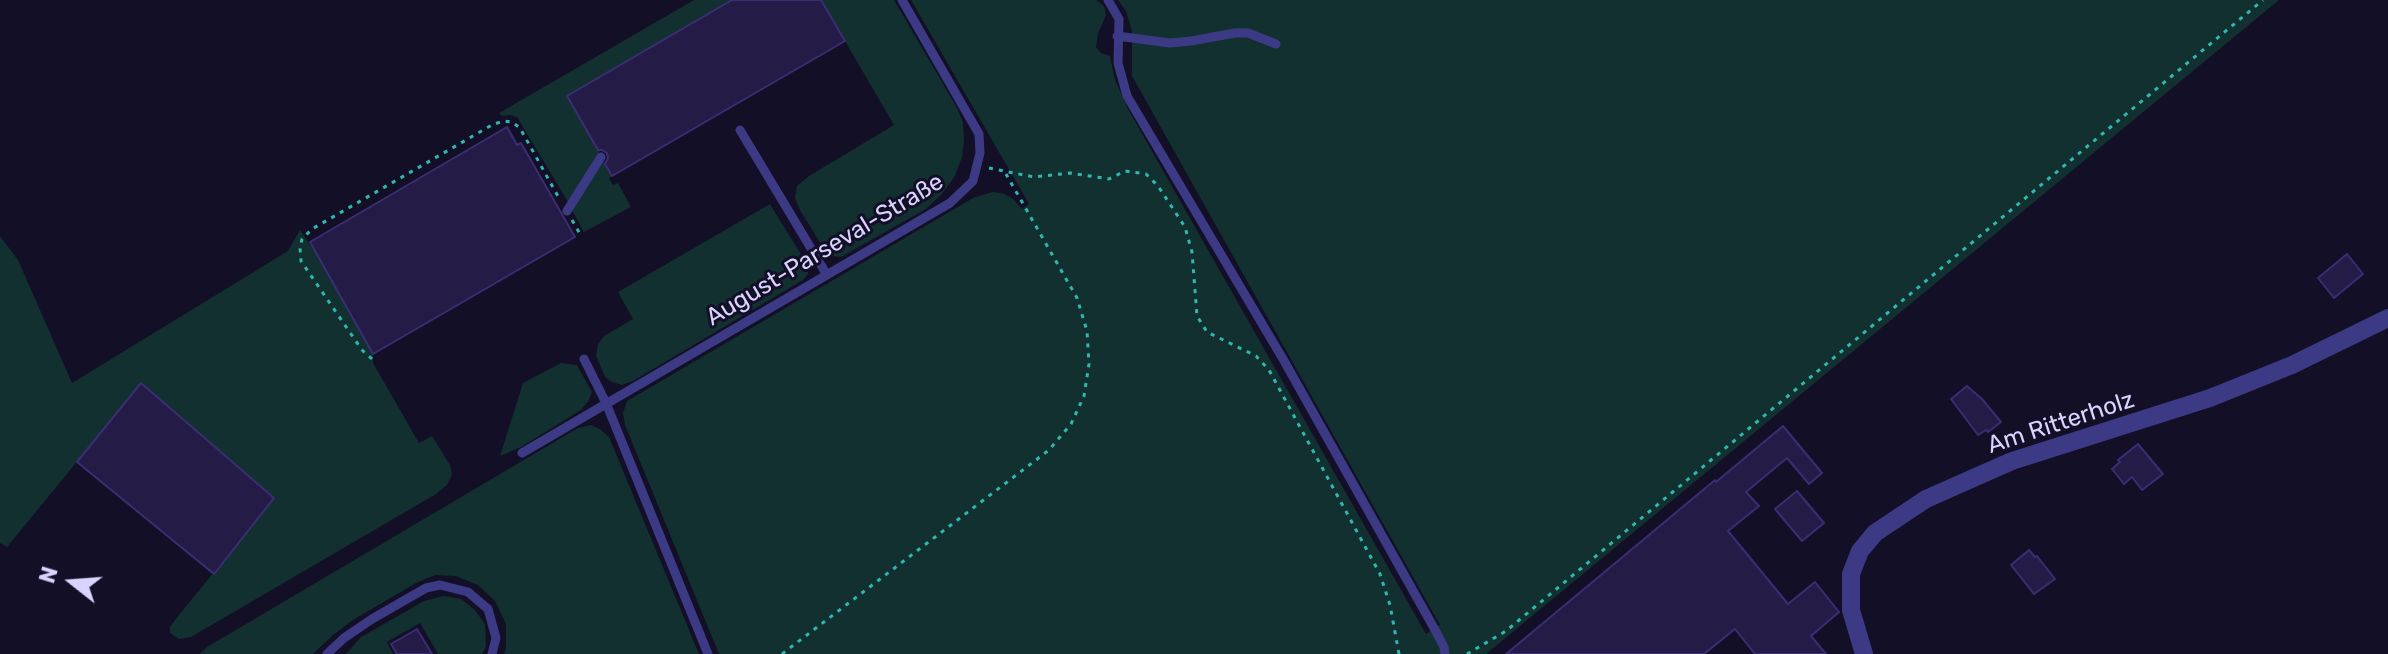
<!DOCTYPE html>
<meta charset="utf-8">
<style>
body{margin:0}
#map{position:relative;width:2388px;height:654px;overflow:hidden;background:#130f26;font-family:Rubik,sans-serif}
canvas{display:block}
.north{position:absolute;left:32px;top:542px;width:80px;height:80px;-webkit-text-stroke:6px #130f26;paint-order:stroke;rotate:287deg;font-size:22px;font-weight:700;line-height:32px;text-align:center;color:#d9d4ff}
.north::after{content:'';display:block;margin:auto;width:28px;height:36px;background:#d9d4ff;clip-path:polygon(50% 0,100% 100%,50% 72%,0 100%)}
</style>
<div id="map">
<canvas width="2388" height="654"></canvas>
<div class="north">N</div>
</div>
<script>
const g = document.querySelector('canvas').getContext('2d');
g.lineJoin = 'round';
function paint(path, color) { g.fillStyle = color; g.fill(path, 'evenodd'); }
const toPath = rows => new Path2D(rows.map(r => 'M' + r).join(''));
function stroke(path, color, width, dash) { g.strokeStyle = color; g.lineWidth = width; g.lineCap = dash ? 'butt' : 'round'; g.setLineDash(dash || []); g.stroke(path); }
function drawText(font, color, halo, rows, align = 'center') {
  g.font = font + ' Rubik,sans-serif'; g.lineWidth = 6; g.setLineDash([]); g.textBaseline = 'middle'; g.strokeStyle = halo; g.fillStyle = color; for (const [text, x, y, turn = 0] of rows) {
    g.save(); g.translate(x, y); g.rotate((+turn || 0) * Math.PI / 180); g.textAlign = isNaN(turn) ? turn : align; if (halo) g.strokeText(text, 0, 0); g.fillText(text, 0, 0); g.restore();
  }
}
const green = toPath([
 [694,0,732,0,567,96,599,152,568,202,517,117,510,115,502,116,499,113],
 [821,0,894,0,956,106,963,122,964,140,962,157,955,176,942,194,926,209,841,257,832,256,824,249,800,210,795,198,797,186,809,176,894,125],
 [911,0,1096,0,1104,6,1106,15,1098,34,1096,47,1101,53,1110,56,1115,80,1128,109,1426,634,1440,625,1132,76,1132,31,1126,11,1118,0,2279,0,1486,654,719,654,625,425,623,413,627,401,973,198,992,192,1002,193,1012,198,1022,209,1029,204],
 [604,161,612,176,609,178,613,185,618,183,631,207,584,232,572,210],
 [770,204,808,266,808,274,803,280,633,381,622,385,612,382,605,377,596,356,598,344,604,336,633,319,618,292],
 [300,230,321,261,373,354,373,363,419,443,432,436,450,465,452,474,447,485,436,494,191,637,179,639,170,633,170,627,175,620,274,498,144,385,139,386,7,547,0,543,0,236,18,260,72,383,288,251],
 [561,363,577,365,592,392,589,400,581,410,521,447,500,456,523,383],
 [591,425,600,429,609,437,699,654,504,654,506,648,506,624,495,601,478,585,456,576,435,575,416,583,353,620,333,635,313,654,200,654,207,647,578,428],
 [444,596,461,599,474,609,485,624,486,646,482,654,438,654,420,623,387,642,393,654,346,654,361,637,424,601]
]);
const building = toPath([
 [732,0,821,0,845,41,612,176,605,164,608,158,607,153,602,150,598,150,567,96,732,0],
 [507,127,517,145,521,143,575,237,373,354,310,242,507,127],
 [2347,254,2363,274,2334,298,2318,278,2347,254],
 [141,383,274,498,214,574,77,462,141,383],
 [1967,386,1982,399,2001,422,1988,432,1986,430,1978,435,1951,399,1967,386],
 [1783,426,1822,473,1809,484,1787,458,1746,492,1759,506,1728,531,1788,604,1815,582,1839,612,1811,636,1826,654,1755,654,1735,629,1704,654,1506,654,1715,480,1716,482,1783,426],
 [2138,444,2163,474,2142,490,2132,477,2124,484,2112,469,2120,462,2118,460,2138,444],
 [1797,491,1824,523,1802,541,1775,509,1797,491],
 [2029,550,2035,557,2037,556,2055,579,2034,594,2011,565,2029,550],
 [417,629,432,654,397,654,391,644,417,629]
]);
const path = toPath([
 [989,168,1034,177,1070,173,1109,179,1125,171,1146,174,1158,186,1185,227,1192,252,1197,316,1207,332,1256,356,1269,370,1380,574,1390,605,1399,654],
 [572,220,580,234],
 [372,359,362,350,301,261,300,248,302,239,312,229,492,125,503,121,512,122,520,128,560,200],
 [782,654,1049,450,1071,424,1084,396,1089,364,1087,331,1077,298,1006,174],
 [1467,654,1506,631,2263,0]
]);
const lane = toPath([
 [1108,0,1119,19,1118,63,1127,96,1283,359,1434,628,1444,647,1445,654],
 [1117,36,1170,43,1191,41,1235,33,1248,33,1276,44],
 [740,130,827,275],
 [567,211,601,157],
 [584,359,606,403,708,654],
 [522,453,950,203,973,181,980,153,979,134,902,0],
 [327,654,344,638,372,619,426,588,440,585,468,592,488,609,496,638,492,654]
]);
const street = toPath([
 [1864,654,1851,610,1851,574,1860,551,1875,533,1926,499,2012,461,2210,398,2292,365,2388,318]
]);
const streetNames = [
 ["August-Parseval-Straße",825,250,-31],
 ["Am Ritterholz",2061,423,-18]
];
paint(green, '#12302f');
paint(building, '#241b47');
stroke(building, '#3b2d73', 2);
stroke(path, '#2fb8b0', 3, [4, 6]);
stroke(lane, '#3d3a85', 9);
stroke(street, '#3d3a85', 18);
drawText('24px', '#d9d4ff', '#130f26', streetNames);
</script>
